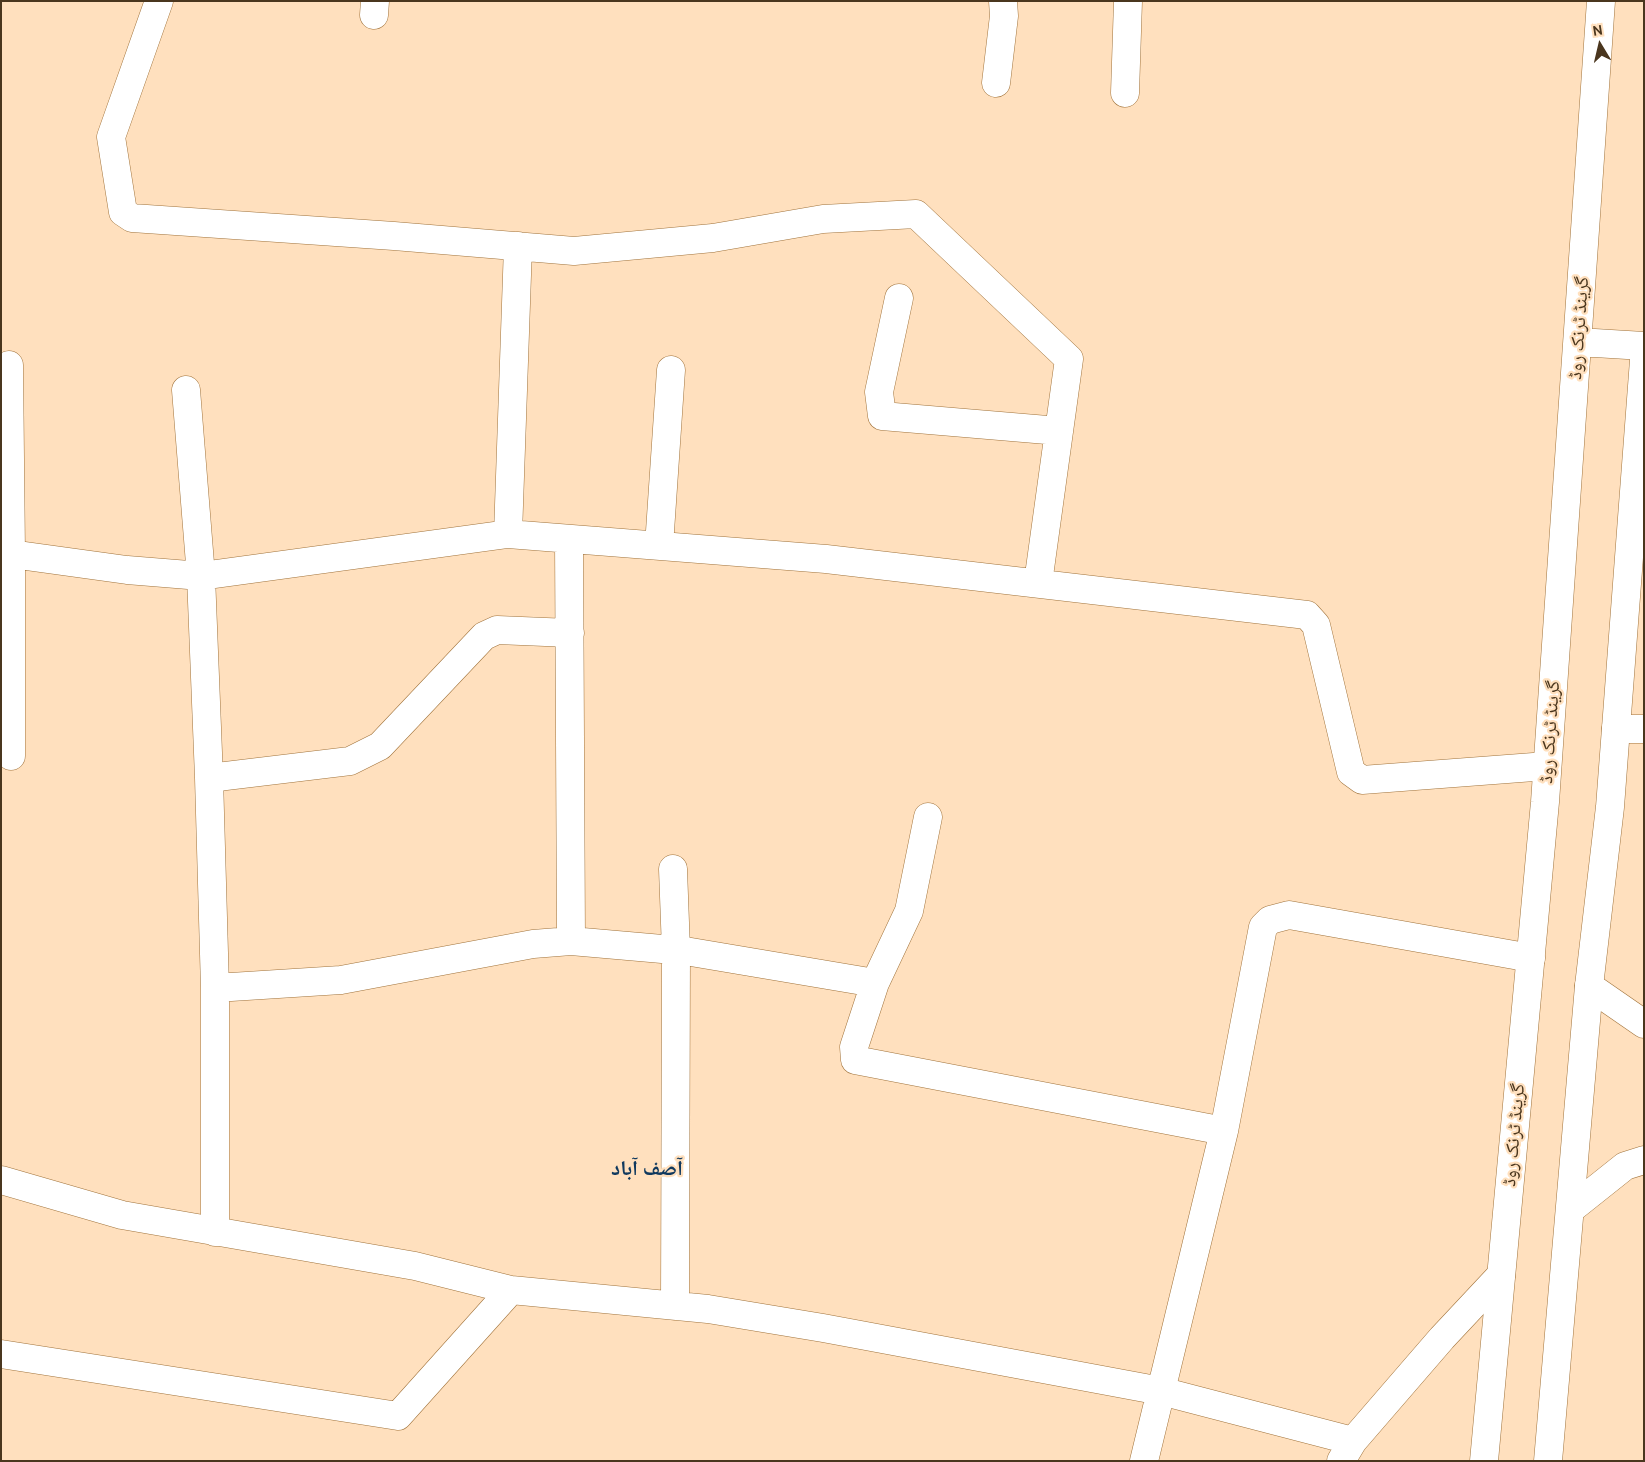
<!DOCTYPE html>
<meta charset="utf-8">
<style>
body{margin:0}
#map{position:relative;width:1645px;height:1462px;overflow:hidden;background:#ffe0be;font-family:Cabin,sans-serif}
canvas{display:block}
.frame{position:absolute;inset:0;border:2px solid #4a361e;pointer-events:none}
.north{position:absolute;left:1575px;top:20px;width:50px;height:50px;-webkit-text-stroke:4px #ffe0be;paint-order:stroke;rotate:351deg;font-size:14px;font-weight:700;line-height:20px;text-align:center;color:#4a361e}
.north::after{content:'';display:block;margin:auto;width:18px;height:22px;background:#4a361e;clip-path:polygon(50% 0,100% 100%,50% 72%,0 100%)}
</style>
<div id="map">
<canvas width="1645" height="1462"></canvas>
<div class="frame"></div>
<div class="north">N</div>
</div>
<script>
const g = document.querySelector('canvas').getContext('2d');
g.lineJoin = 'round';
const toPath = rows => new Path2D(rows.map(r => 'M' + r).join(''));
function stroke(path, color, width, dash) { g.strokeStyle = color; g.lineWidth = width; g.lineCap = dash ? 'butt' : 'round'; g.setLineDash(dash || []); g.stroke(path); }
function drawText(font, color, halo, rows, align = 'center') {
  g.font = font + ' Cabin,"Noto Naskh Arabic",sans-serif'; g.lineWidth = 4.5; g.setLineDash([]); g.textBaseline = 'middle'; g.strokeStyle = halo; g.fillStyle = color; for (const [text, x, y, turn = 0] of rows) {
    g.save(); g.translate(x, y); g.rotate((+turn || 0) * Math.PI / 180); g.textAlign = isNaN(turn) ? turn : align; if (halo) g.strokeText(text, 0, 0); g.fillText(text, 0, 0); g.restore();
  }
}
const minor = toPath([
 [159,1,111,137,123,212,132,218,394,236,574,251,713,238,823,219,916,214,1069,359,1038,583],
 [374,15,375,1],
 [996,83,1004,16,1003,1],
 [1125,93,1128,1],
 [899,298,879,392,882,416,1059,431],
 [9,365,11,554,127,570,201,576,508,534,826,559,1307,615,1316,625,1351,772,1362,780,1547,766],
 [186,390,201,576,209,778,215,988,215,1232],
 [508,534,518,246],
 [569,539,571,941],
 [659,546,671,370],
 [1,553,11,554,11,756],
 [1616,729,1644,729],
 [209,778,350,761,380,746,484,636,497,630,570,633],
 [928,817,909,911,875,983,854,1047,855,1060,1224,1131],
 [673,869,676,950,675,1306],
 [215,988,341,980,533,944,571,941,685,951,875,983],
 [1,1180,122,1215,415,1266,511,1290,708,1309,823,1328,1161,1391,1353,1441],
 [1,1354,398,1416,511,1290],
 [1144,1461,1224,1131,1263,927,1270,920,1289,915,1531,958],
 [1341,1461,1353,1441,1442,1338,1501,1275]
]);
const primary = toPath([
 [1589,986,1644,1024],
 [1571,1209,1625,1166,1644,1160]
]);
const trunk = toPath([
 [1578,342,1644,346],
 [1484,1461,1545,802,1601,1],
 [1548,1461,1589,986,1610,807,1644,360]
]);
const streetNames = [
 ["گرینڈ ٹرنک روڈ",1579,328,-86],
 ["گرینڈ ٹرنک روڈ",1550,732,-86],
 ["گرینڈ ٹرنک روڈ",1514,1135,-85]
];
const quarterNames = [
 ["آصف آباد",647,1169]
];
stroke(minor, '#a1733b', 29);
stroke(primary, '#a1733b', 29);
stroke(trunk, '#a1733b', 29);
stroke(minor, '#fff', 28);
stroke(primary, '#fff', 28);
stroke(trunk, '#fff', 28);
drawText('19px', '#4a361e', '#ffe0be', streetNames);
drawText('bold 21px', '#10395e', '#ffe0be', quarterNames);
</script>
